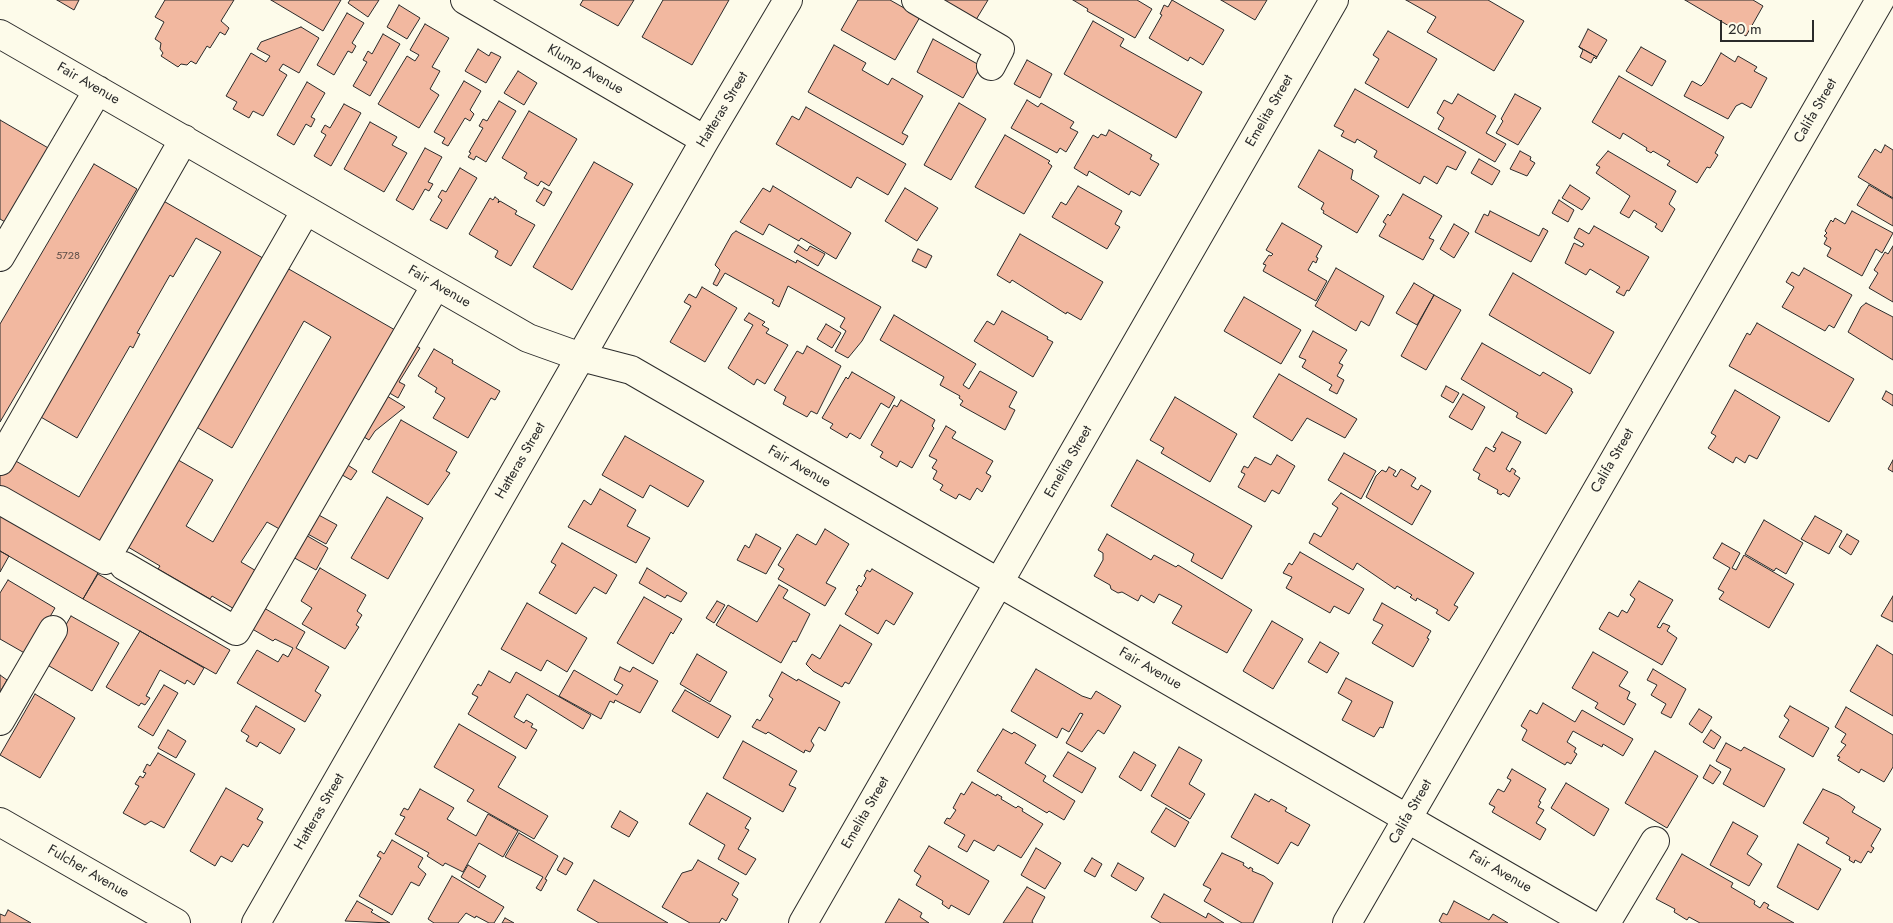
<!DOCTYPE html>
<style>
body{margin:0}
#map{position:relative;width:1893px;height:923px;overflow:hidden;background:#fdfbea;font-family:Jost,sans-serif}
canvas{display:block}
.scale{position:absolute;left:1720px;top:20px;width:94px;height:22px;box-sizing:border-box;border:2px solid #2b2b2b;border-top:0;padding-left:6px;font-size:15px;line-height:18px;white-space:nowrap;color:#2b2b2b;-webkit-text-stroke:4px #fdfbea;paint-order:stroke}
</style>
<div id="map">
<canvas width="1893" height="923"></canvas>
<div class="scale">20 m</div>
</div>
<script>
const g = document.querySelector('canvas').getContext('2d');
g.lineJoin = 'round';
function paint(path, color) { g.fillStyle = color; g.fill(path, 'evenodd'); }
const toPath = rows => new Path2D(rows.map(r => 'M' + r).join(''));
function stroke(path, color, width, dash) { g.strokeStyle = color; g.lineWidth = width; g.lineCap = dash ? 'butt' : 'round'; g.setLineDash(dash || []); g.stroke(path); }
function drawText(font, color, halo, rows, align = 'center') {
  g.font = font + ' Jost,sans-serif'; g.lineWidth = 4; g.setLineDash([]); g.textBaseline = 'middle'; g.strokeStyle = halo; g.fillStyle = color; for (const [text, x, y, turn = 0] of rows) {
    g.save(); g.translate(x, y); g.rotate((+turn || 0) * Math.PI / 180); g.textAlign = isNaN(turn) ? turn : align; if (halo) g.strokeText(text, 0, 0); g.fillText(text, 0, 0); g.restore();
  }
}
const building = toPath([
 [57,0,79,0,74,10,57,0],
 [165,0,234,0,221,21,229,28,225,35,220,32,210,48,207,46,196,64,191,61,187,65,181,64,178,67,161,56,163,53,160,49,161,43,155,39,164,22,155,17,165,0],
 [271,0,341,0,323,31,271,0],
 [350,0,379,0,368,17,348,3,350,0],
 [583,0,634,0,618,26,580,5,583,0],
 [663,0,729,0,692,65,642,37,663,0],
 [858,0,890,0,920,17,895,60,841,30,858,0],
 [944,0,988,0,974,23,942,4,944,0],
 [1073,0,1137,0,1152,9,1135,38,1087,11,1088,9,1073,0],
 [1172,0,1224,30,1203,65,1190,57,1188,61,1149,38,1162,15,1160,14,1164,5,1168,7,1172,0],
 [1221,0,1267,0,1255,20,1221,0],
 [1406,0,1488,0,1524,21,1494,71,1427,32,1436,17,1406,0],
 [1685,0,1753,0,1763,6,1746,36,1685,0],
 [399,5,420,18,407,39,387,27,399,5],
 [347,13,364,23,352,43,356,46,352,53,348,51,334,75,317,65,347,13],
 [1093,21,1124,39,1120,46,1202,92,1176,138,1064,74,1093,21],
 [425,24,449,38,432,67,440,71,430,89,439,95,419,128,378,104,407,56,415,61,419,55,410,50,425,24],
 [301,27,319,38,299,73,283,64,279,70,287,75,263,116,253,111,249,118,233,109,237,102,226,96,251,53,266,62,270,56,257,49,261,42,301,27],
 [1588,29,1607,40,1597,57,1579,47,1588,29],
 [1388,31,1437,59,1408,108,1365,83,1379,59,1373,55,1388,31],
 [383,34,400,44,370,96,353,86,367,62,363,60,368,51,372,54,383,34],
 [933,39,981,66,963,98,917,72,933,39],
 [834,45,866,63,862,70,888,85,892,78,923,96,902,133,908,136,903,145,808,92,834,45],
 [1579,47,1597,57,1596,59,1594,57,1591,63,1580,57,1583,50,1579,47],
 [1641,47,1666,61,1652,86,1626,71,1641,47],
 [478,49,489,56,491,52,501,57,486,83,465,71,478,49],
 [1721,53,1735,62,1738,56,1757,67,1754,71,1767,78,1751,108,1742,103,1736,106,1728,119,1684,96,1692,81,1701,86,1705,82,1721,53],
 [1027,60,1052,74,1040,98,1014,84,1027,60],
 [518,71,537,83,524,105,504,93,518,71],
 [1619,76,1724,137,1715,153,1718,155,1710,168,1707,167,1697,183,1667,165,1670,161,1653,151,1651,153,1646,150,1647,148,1623,133,1620,139,1592,122,1619,76],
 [464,81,481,91,470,110,474,114,470,121,465,118,448,146,442,143,445,138,434,132,464,81],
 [307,82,325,93,311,117,315,119,311,127,306,124,294,145,277,135,307,82],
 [1355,89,1466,152,1456,170,1447,166,1437,184,1424,176,1420,184,1374,157,1377,151,1357,139,1355,143,1341,136,1344,131,1334,126,1355,89],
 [1458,94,1496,116,1486,133,1506,144,1495,162,1438,129,1444,118,1437,113,1444,100,1452,104,1458,94],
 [1515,94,1541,108,1518,145,1496,133,1503,121,1501,119,1515,94],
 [1027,100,1038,107,1041,103,1074,122,1070,128,1078,132,1066,152,1060,148,1057,153,1011,128,1027,100],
 [499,101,516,111,486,162,476,156,474,160,468,157,471,153,469,152,483,128,479,126,483,119,487,121,499,101],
 [959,103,986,119,951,180,924,165,959,103],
 [344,104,361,113,331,166,314,156,326,135,321,132,325,125,330,128,344,104],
 [806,107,906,164,888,195,857,177,851,188,776,144,792,116,799,120,806,107],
 [529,111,577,139,549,186,541,181,538,186,524,178,527,173,502,158,529,111],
 [0,120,50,149,7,223,0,219,0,120],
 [370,122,397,137,392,145,407,153,384,192,344,169,370,122],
 [1109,130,1152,155,1150,159,1159,164,1140,196,1131,191,1129,195,1089,171,1087,176,1074,168,1093,135,1098,138,1101,134,1106,136,1109,130],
 [1005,135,1050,161,1048,163,1052,166,1024,214,975,187,1005,135],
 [1885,145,1893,150,1893,198,1858,177,1875,149,1881,153,1885,145],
 [425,148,442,157,428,182,433,184,429,191,425,189,413,210,396,200,425,148],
 [1319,150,1353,170,1351,179,1379,196,1357,233,1323,213,1324,211,1321,209,1324,203,1298,187,1319,150],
 [1520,151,1531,157,1530,160,1535,163,1527,176,1510,169,1520,151],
 [1608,151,1676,191,1669,204,1675,209,1662,232,1655,227,1657,224,1634,210,1629,218,1620,213,1630,196,1596,173,1600,167,1596,165,1608,151],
 [1479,159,1500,171,1492,185,1471,173,1479,159],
 [594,162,633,184,572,290,533,267,594,162],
 [94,164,137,189,0,422,0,324,94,164],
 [460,168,477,178,447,229,430,220,442,200,438,197,442,190,446,192,460,168],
 [1570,185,1590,198,1582,210,1562,198,1570,185],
 [1869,185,1893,199,1893,226,1857,205,1869,185],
 [773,186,851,233,836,259,801,238,799,241,769,224,763,235,740,222,763,188,770,192,773,186],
 [1078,186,1122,211,1115,224,1120,227,1107,249,1052,217,1061,202,1066,205,1078,186],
 [544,188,552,192,544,206,536,201,544,188],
 [905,188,938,208,917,241,885,221,905,188],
 [1403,194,1442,216,1429,238,1434,240,1423,260,1379,236,1386,224,1383,222,1388,214,1390,216,1403,194],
 [495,197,499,200,498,203,500,201,517,211,515,214,535,225,511,266,495,257,498,251,469,234,490,198,493,200,495,197],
 [160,199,268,261,98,551,0,491,0,467,14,460,79,497,221,252,196,238,173,277,170,275,137,333,140,334,133,348,130,346,77,438,39,416,160,199],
 [1559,200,1574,210,1568,222,1552,213,1559,200],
 [1490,211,1539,236,1543,228,1548,231,1531,262,1475,232,1484,214,1488,216,1490,211],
 [1852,211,1893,233,1882,253,1876,249,1862,276,1827,256,1831,248,1824,244,1827,238,1824,236,1827,233,1825,231,1831,220,1833,222,1835,218,1845,224,1852,211],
 [1282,223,1322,246,1316,257,1318,258,1316,263,1313,261,1308,270,1327,281,1316,301,1263,271,1266,265,1263,264,1269,255,1271,256,1273,254,1266,250,1282,223],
 [1454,224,1469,233,1454,258,1440,249,1454,224],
 [1594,226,1649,257,1629,291,1627,290,1624,296,1616,292,1620,287,1590,269,1586,275,1565,263,1574,243,1582,247,1584,244,1574,238,1579,228,1589,234,1594,226],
 [736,231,796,263,797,260,881,307,862,341,848,358,835,351,846,331,840,327,845,318,788,286,779,307,772,303,774,300,725,273,717,286,713,284,720,270,715,265,717,261,732,234,736,231],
 [1020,234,1103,282,1081,320,1067,312,1066,314,1012,280,1010,283,997,275,1020,234],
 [798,245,807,251,810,246,825,254,818,266,794,252,798,245],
 [1893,246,1893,302,1869,288,1878,273,1874,270,1885,252,1888,254,1893,246],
 [918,249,932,256,926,268,912,261,918,249],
 [287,268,395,330,283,531,267,522,241,562,258,572,236,610,212,596,210,599,158,569,160,566,123,544,173,457,213,480,186,526,213,542,331,337,304,321,232,448,193,425,287,268],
 [1336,268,1384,296,1369,326,1361,321,1356,331,1315,306,1336,268],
 [1804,268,1852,295,1834,328,1829,325,1825,331,1782,307,1794,287,1786,282,1792,272,1799,276,1804,268],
 [1513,273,1614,332,1590,374,1489,315,1513,273],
 [1414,283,1434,295,1417,325,1396,313,1414,283],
 [702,287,737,308,705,362,670,342,691,306,684,302,689,294,696,298,702,287],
 [1434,295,1461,310,1426,370,1401,356,1434,295],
 [1244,297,1301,330,1281,364,1224,331,1244,297],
 [1866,303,1893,317,1893,360,1848,332,1861,307,1866,303],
 [1002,311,1048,337,1047,339,1053,342,1033,377,974,341,987,321,994,325,1002,311],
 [749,313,765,322,762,325,769,329,766,333,788,345,765,384,757,379,754,385,728,368,753,325,744,320,749,313],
 [894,315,976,364,963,385,969,389,980,371,1017,392,1009,407,1015,410,1005,430,960,405,963,401,959,398,960,396,940,385,944,377,880,340,894,315],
 [1757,323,1854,379,1829,422,1729,366,1747,333,1750,335,1757,323],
 [826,324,841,333,832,348,817,339,826,324],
 [1313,331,1347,350,1339,363,1343,365,1337,376,1344,380,1337,394,1329,390,1332,385,1302,367,1306,360,1299,357,1313,331],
 [1482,343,1540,376,1543,372,1572,389,1571,391,1573,392,1546,434,1516,417,1518,413,1461,379,1482,343],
 [412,344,420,348,399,382,405,385,398,398,386,391,412,344],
 [807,346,841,366,817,414,811,411,807,417,783,404,786,397,774,390,797,351,803,354,807,346],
 [434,349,453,360,452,363,500,391,495,400,491,398,468,438,433,418,445,398,435,392,437,388,418,376,434,349],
 [852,372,895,397,889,408,881,403,860,439,850,433,847,438,830,428,833,424,822,418,846,377,848,379,852,372],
 [1279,374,1357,419,1345,438,1307,418,1292,441,1253,417,1279,374],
 [1446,386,1459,393,1453,403,1441,396,1446,386],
 [1735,390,1780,417,1757,459,1749,455,1745,463,1736,457,1733,463,1708,448,1716,436,1711,433,1735,390],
 [1886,391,1893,395,1893,406,1882,399,1886,391],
 [382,393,405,407,375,431,369,440,359,434,382,393],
 [1463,394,1485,407,1472,430,1449,417,1463,394],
 [1175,397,1237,434,1210,482,1161,453,1164,448,1150,440,1175,397],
 [901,400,935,420,932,426,934,428,912,468,900,461,897,467,880,457,883,452,871,445,894,405,897,407,901,400],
 [401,420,457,452,446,471,450,473,428,505,372,472,401,420],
 [946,426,956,432,952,438,993,461,986,473,991,476,982,492,977,488,970,500,959,494,956,499,940,490,943,485,933,479,937,471,932,468,937,460,929,456,946,426],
 [1502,432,1521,442,1506,469,1510,472,1512,468,1516,471,1514,474,1520,478,1509,497,1503,493,1501,495,1497,493,1498,490,1478,479,1480,474,1473,470,1486,447,1494,452,1496,448,1493,447,1502,432],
 [625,436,704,481,688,507,650,485,643,498,602,475,625,436],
 [1344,453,1376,471,1361,499,1328,480,1344,453],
 [1277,455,1295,466,1279,494,1272,490,1265,502,1238,487,1245,474,1241,472,1244,466,1248,468,1255,457,1271,465,1277,455],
 [1137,460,1252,526,1222,579,1191,561,1194,554,1111,506,1137,460],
 [1893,460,1893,472,1888,469,1893,460],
 [343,462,357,471,351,480,337,472,343,462],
 [1389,467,1396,471,1393,475,1396,477,1401,469,1416,478,1411,486,1418,490,1421,485,1431,491,1412,525,1366,497,1376,476,1382,470,1386,472,1389,467],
 [600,489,636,510,627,526,650,538,636,563,568,527,584,500,591,505,600,489],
 [1341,493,1474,573,1454,605,1458,607,1449,621,1436,613,1438,610,1417,598,1416,601,1410,597,1412,595,1397,586,1395,589,1357,563,1353,570,1309,543,1314,533,1321,537,1338,508,1332,504,1341,493],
 [387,497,423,518,388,579,351,558,387,497],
 [315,513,337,525,326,544,304,532,315,513],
 [0,514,99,571,83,599,0,551,0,514],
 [1815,516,1842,531,1829,554,1801,539,1815,516],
 [1764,520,1803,543,1786,574,1776,568,1774,571,1745,554,1764,520],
 [825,529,849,544,826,583,836,588,825,606,778,579,784,569,778,565,797,534,816,545,825,529],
 [304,534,328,548,316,570,291,556,304,534],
 [756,534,781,548,766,574,737,560,745,545,749,548,756,534],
 [1107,534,1151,560,1154,555,1176,567,1178,565,1252,610,1227,653,1172,623,1182,606,1159,594,1154,603,1141,595,1138,601,1122,592,1118,593,1111,589,1110,585,1094,576,1103,560,1103,553,1098,550,1107,534],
 [1847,534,1859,541,1851,555,1839,547,1847,534],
 [562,543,617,575,606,594,594,587,576,614,539,593,556,565,551,562,562,543],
 [1722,543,1740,553,1732,568,1736,570,1744,555,1794,584,1769,628,1719,599,1724,592,1718,589,1730,568,1713,558,1722,543],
 [0,551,9,556,0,572,0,551],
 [1300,552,1364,589,1349,614,1334,606,1330,613,1286,588,1292,577,1283,573,1289,563,1292,565,1300,552],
 [320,568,366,595,357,611,362,615,356,625,359,627,345,649,302,624,312,608,301,601,320,568],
 [647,568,687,593,681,602,667,595,665,598,639,583,647,568],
 [872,569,913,593,894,625,886,620,878,634,845,614,858,592,856,590,859,585,861,587,866,578,864,576,867,570,870,572,872,569],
 [98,574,230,650,216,674,83,599,98,574],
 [8,580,55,608,28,655,0,639,0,593,8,580],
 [1639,581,1673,600,1657,627,1660,628,1663,623,1670,626,1667,631,1677,638,1662,665,1599,629,1609,612,1618,617,1622,610,1627,613,1635,599,1630,595,1639,581],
 [779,585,788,590,783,598,810,614,796,642,793,641,781,663,716,625,728,605,757,622,779,585],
 [1893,596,1893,622,1881,616,1893,596],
 [644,597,682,619,673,634,671,632,653,664,617,643,644,597],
 [717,601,725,605,714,623,706,618,717,601],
 [527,603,587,638,567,672,547,660,541,671,501,649,527,603],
 [1382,603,1431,631,1427,638,1429,639,1413,667,1372,643,1383,625,1373,620,1382,603],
 [259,605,305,632,296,648,329,667,315,691,321,695,305,722,237,683,257,650,278,662,283,654,288,657,293,648,275,639,273,641,247,626,259,605],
 [71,616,119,643,92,691,44,663,71,616],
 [1272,621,1303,639,1273,689,1243,671,1272,621],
 [840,625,872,644,849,684,845,682,842,687,813,671,806,664,812,654,820,659,840,625],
 [140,631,204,668,194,685,187,680,185,684,160,670,146,696,150,698,145,705,141,703,139,706,106,687,140,631],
 [1320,642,1339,653,1327,673,1308,662,1320,642],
 [1877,645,1893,655,1893,716,1850,691,1877,645],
 [1593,652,1628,672,1619,686,1630,692,1627,699,1636,704,1624,725,1595,708,1598,703,1572,688,1593,652],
 [697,654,727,672,710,702,680,684,697,654],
 [620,667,630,672,633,667,658,681,640,713,615,700,614,703,610,701,601,719,559,696,574,670,617,695,623,685,614,680,620,667],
 [1036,669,1082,696,1091,699,1096,691,1121,706,1104,734,1098,730,1082,752,1066,743,1083,714,1080,713,1069,732,1062,728,1057,738,1011,711,1036,669],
 [1653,669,1686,689,1671,718,1661,713,1666,704,1651,695,1657,685,1647,680,1653,669],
 [489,671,510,683,516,672,591,715,583,729,527,694,514,717,524,723,526,720,533,724,531,727,537,730,526,749,468,714,478,697,472,694,478,684,481,686,489,671],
 [782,672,797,681,798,679,840,702,825,731,819,727,811,741,814,745,810,752,805,750,804,753,768,732,766,734,752,727,757,719,760,721,773,699,769,696,782,672],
 [0,675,7,680,0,692,0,675],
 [1346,678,1393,702,1383,728,1380,727,1374,737,1342,720,1352,701,1338,693,1346,678],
 [164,685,178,693,153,736,138,727,164,685],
 [685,690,731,716,718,738,672,711,685,690],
 [35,694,75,718,40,778,0,755,35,694],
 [1543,703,1575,722,1582,710,1633,739,1623,756,1603,744,1602,747,1573,731,1567,742,1576,748,1574,752,1577,754,1571,764,1567,762,1565,765,1522,740,1527,730,1521,726,1530,710,1537,714,1543,703],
 [256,706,295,729,280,754,260,742,257,747,246,741,249,736,241,731,256,706],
 [1790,706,1829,728,1813,757,1779,737,1789,720,1784,716,1790,706],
 [1846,707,1893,735,1893,767,1884,782,1861,769,1859,773,1838,760,1840,757,1837,756,1846,745,1841,742,1846,734,1835,727,1846,707],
 [1699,709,1712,717,1702,733,1689,724,1699,709],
 [459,724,516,757,498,787,548,816,534,839,467,801,474,790,434,767,459,724],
 [1003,729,1012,734,1014,732,1036,745,1025,763,1046,776,1043,781,1075,801,1064,820,1049,811,1047,813,977,771,1003,729],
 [168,730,186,741,176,758,158,748,168,730],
 [1711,730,1721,737,1714,749,1703,742,1711,730],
 [743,741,797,771,789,785,796,788,783,812,723,778,743,741],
 [1726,743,1741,751,1744,747,1785,769,1764,807,1723,784,1731,769,1716,761,1726,743],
 [1179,747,1202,760,1189,784,1205,794,1190,819,1151,796,1179,747],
 [1655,751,1698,776,1667,828,1625,803,1655,751],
 [1068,752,1096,768,1082,793,1053,776,1068,752],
 [1134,752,1156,765,1141,791,1119,777,1134,752],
 [158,753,195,774,164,828,151,821,145,825,123,813,139,786,135,784,140,776,143,778,146,773,143,772,147,764,150,766,158,753],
 [1710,765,1721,772,1713,784,1703,778,1710,765],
 [1512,769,1546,789,1539,801,1541,802,1538,807,1544,810,1536,823,1546,829,1540,840,1492,812,1495,807,1489,804,1498,789,1504,792,1511,780,1507,778,1512,769],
 [972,782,996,796,997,794,1002,797,1001,799,1016,808,1018,806,1023,809,1022,811,1043,824,1021,858,998,845,994,851,974,840,967,852,958,847,965,835,944,823,947,818,950,819,956,810,953,808,961,793,964,795,972,782],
 [1566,783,1609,809,1594,836,1551,808,1566,783],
 [226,788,263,809,257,819,263,822,248,847,243,844,232,862,221,856,215,866,190,851,226,788],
 [420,789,454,808,447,819,476,836,488,814,518,831,503,857,479,843,463,872,445,863,443,866,427,856,429,853,395,834,405,817,400,815,404,808,408,810,420,789],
 [1823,789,1839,796,1855,807,1852,812,1881,829,1871,846,1874,848,1871,853,1868,851,1861,863,1855,860,1854,863,1849,860,1850,857,1826,843,1829,838,1803,823,1823,789],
 [707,793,751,818,745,828,749,830,738,849,756,859,746,875,718,859,725,845,689,824,707,793],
 [1255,794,1269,802,1271,799,1287,808,1285,811,1310,825,1298,846,1291,842,1278,864,1231,837,1255,794],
 [1166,808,1189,822,1175,847,1151,832,1166,808],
 [620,811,638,822,629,837,611,827,620,811],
 [1733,822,1758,836,1747,854,1762,864,1749,886,1710,865,1733,822],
 [519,833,558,856,545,879,547,880,541,891,536,888,543,877,505,857,519,833],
 [392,840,423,858,418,867,426,874,419,886,411,882,392,915,359,896,381,858,377,856,380,851,384,854,392,840],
 [1798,844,1841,869,1818,910,1777,887,1798,844],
 [929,846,989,881,969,915,951,905,949,909,942,904,943,901,916,885,921,876,914,871,929,846],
 [1036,848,1061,863,1045,889,1021,875,1036,848],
 [1222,853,1244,863,1243,865,1249,869,1250,867,1253,869,1252,871,1264,876,1273,883,1253,923,1242,923,1204,901,1211,889,1203,885,1222,853],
 [1682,854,1733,883,1731,887,1755,901,1754,904,1760,908,1764,902,1769,905,1767,908,1794,923,1700,923,1689,917,1687,920,1674,912,1675,909,1656,899,1682,854],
 [564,858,573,863,566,875,557,870,564,858],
 [1092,858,1102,864,1095,877,1084,871,1092,858],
 [698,860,739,883,732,895,738,899,726,921,722,918,719,923,690,923,662,907,682,873,692,870,698,860],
 [1118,863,1144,878,1136,891,1111,876,1118,863],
 [468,865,486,876,479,888,461,877,468,865],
 [452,876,504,907,494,923,489,923,476,916,475,918,466,913,458,923,434,923,428,919,452,876],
 [594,880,668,923,599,923,577,910,594,880],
 [1027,887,1045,897,1032,921,1033,923,1003,923,1027,887],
 [1164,894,1206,918,1208,913,1224,923,1161,923,1151,917,1164,894],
 [899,899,922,913,920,917,929,923,885,923,899,899],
 [357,901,373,910,371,912,390,923,345,921,357,901],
 [1454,901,1489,920,1493,914,1508,923,1442,923,1439,921,1443,913,1447,915,1454,901],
 [8,910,31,923,0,923,0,914,5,916,8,910],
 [505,918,514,923,502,923,505,918]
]);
const minor = toPath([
 [465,0,705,140],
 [916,0,1000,49,991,66],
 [0,34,528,338,581,357,631,370,1588,923],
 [0,257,98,90],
 [0,461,184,139],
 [0,500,105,560,306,210],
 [124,566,236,631,436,285],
 [0,721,53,630],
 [0,822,176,923],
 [256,923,705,140,788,0],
 [803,923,1334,0],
 [1347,923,1880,0],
 [1606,923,1655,841]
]);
const numberNames = [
 ["5728",68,256]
];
const streetNames = [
 ["Klump Avenue",585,70,30],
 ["Fair Avenue",88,84,30],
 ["Hatteras Street",723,110,-59],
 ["Emelita Street",1270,111,-60],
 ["Califa Street",1816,111,-60],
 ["Fair Avenue",439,287,30],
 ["Hatteras Street",521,461,-60],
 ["Califa Street",1613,461,-60],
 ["Emelita Street",1069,462,-60],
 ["Fair Avenue",799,467,30],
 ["Fair Avenue",1150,669,30],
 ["Hatteras Street",320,812,-60],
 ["Califa Street",1411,812,-60],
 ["Emelita Street",866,813,-60],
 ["Fulcher Avenue",88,872,30],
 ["Fair Avenue",1500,872,30]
];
paint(building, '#f2b8a0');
stroke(building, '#2b2b2b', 1);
stroke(minor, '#2b2b2b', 30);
stroke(minor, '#fdfbea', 28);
drawText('11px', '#5d4e48', null, numberNames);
drawText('14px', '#2b2b2b', '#fdfbea', streetNames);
</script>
